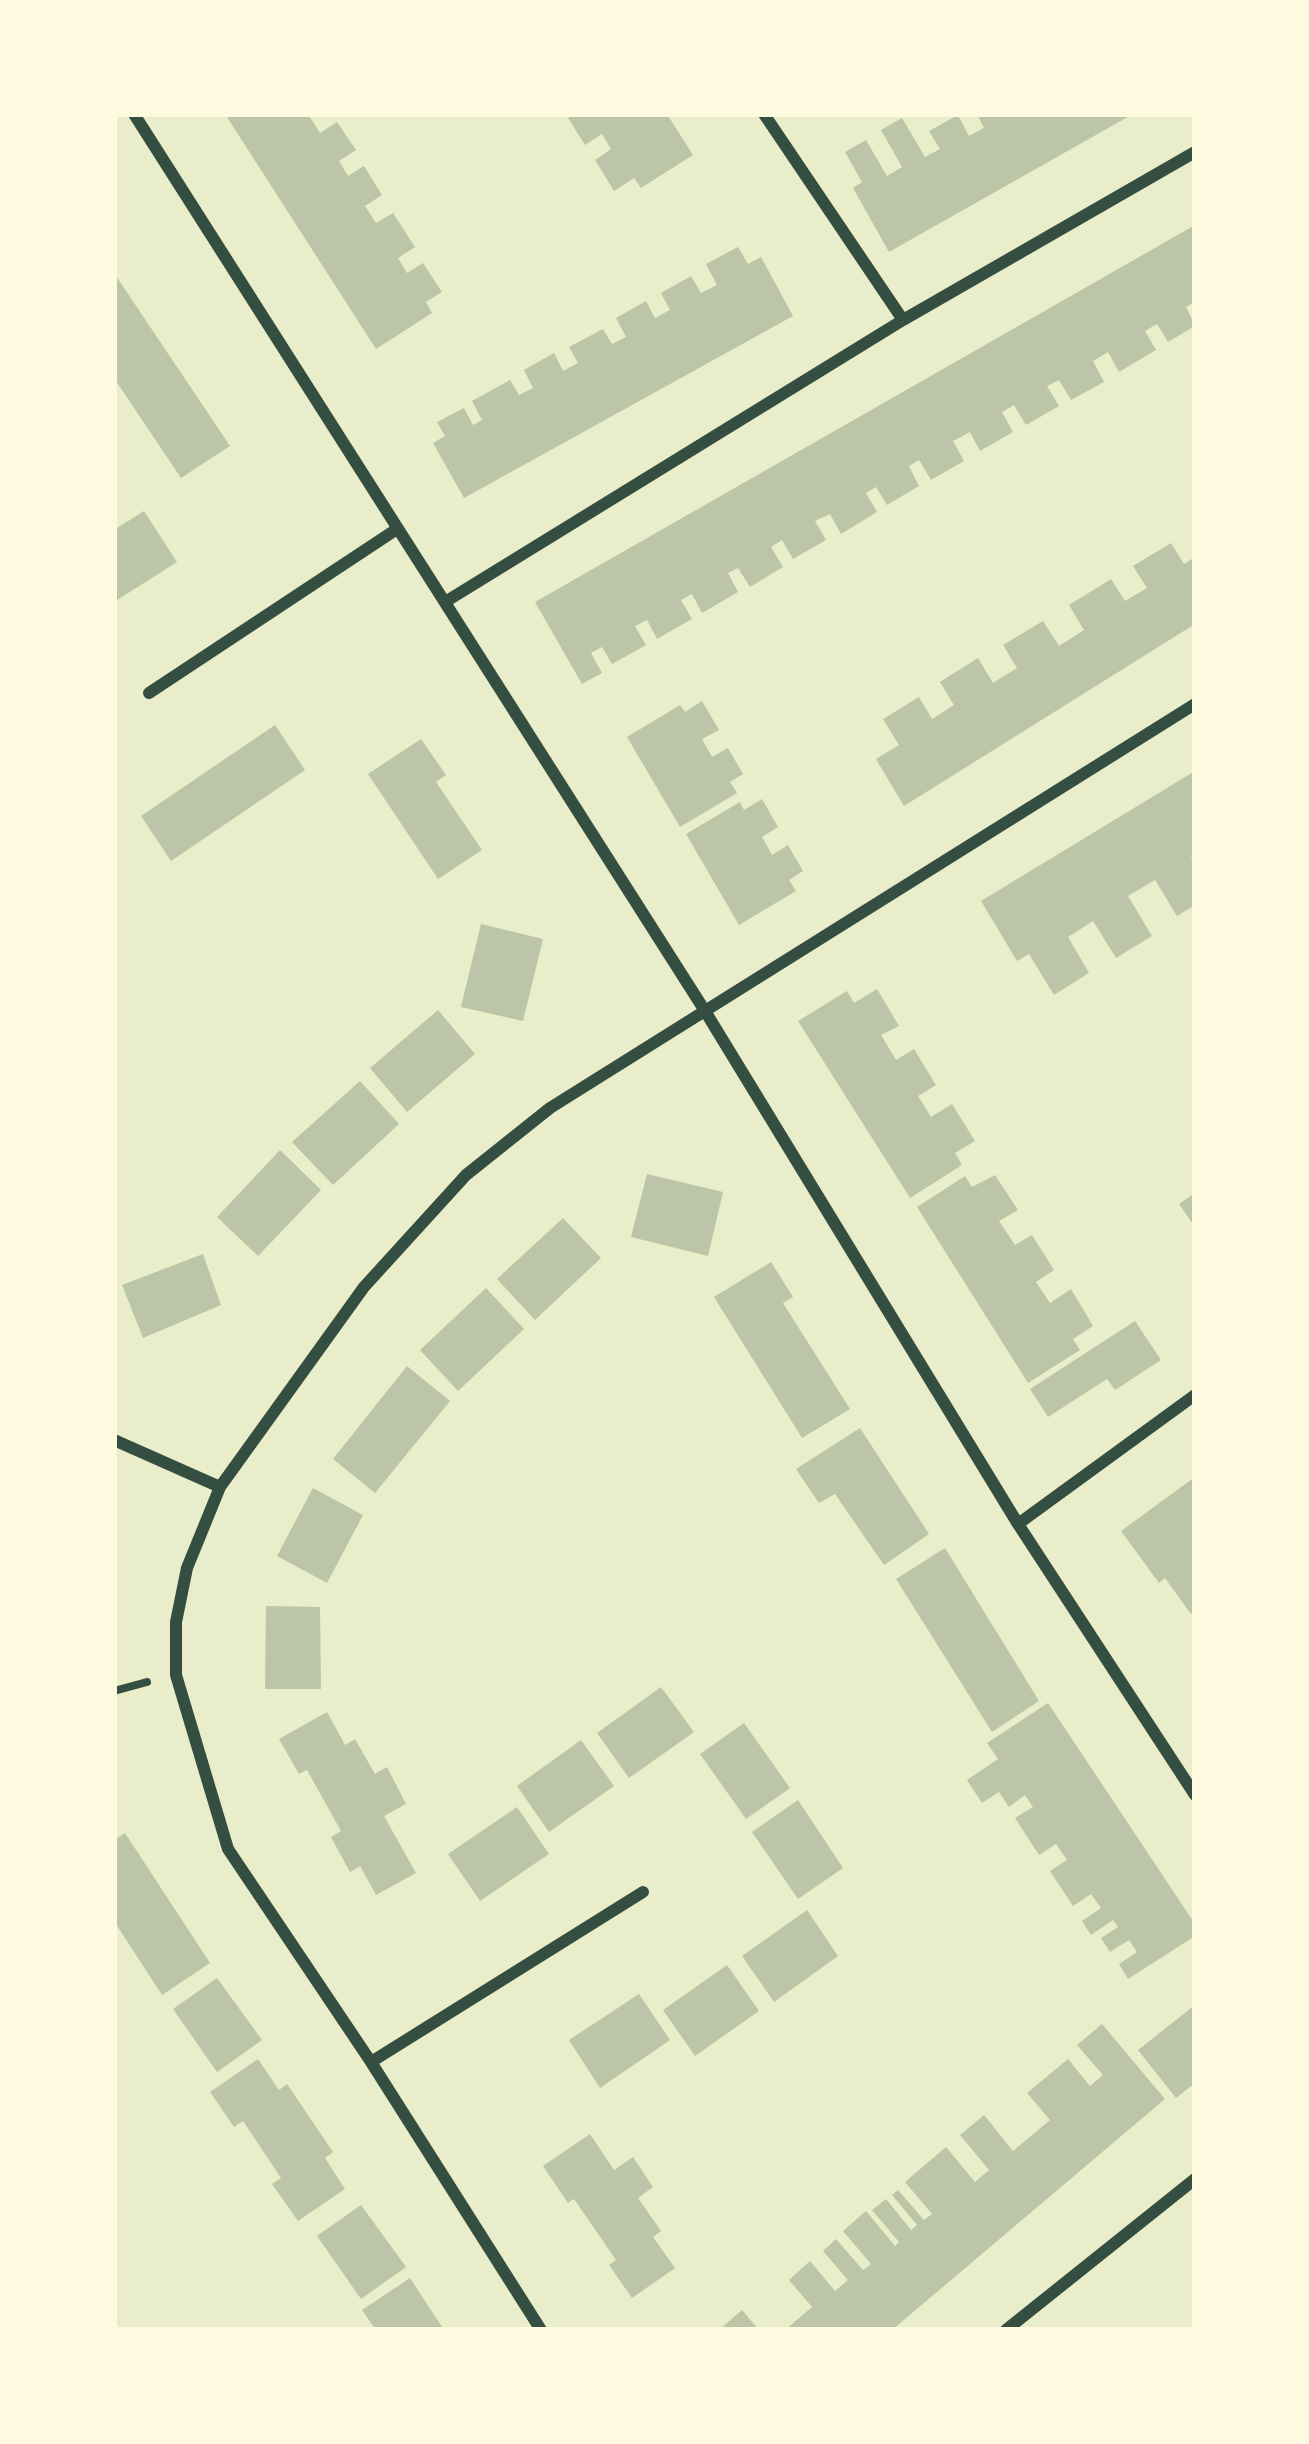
<!DOCTYPE html>
<style>
body{margin:0}
#map{position:relative;width:1309px;height:2444px;overflow:hidden;background:#e9edc9;font-family:"DejaVu Sans",sans-serif}
canvas{display:block}
.frame{position:absolute;inset:0;border:117px solid #fefae0;pointer-events:none}
</style>
<div id="map">
<canvas width="1309" height="2444"></canvas>
<div class="frame"></div>
</div>
<script>
const g = document.querySelector('canvas').getContext('2d');
g.lineJoin = 'round';
function paint(path, color) { g.fillStyle = color; g.fill(path, 'evenodd'); }
const toPath = rows => new Path2D(rows.map(r => 'M' + r).join(''));
function stroke(path, color, width, dash) { g.strokeStyle = color; g.lineWidth = width; g.lineCap = dash ? 'butt' : 'round'; g.setLineDash(dash || []); g.stroke(path); }
const building = toPath([
 [225,114,308,114,320,133,337,122,356,150,339,161,348,176,364,166,382,195,365,206,376,223,393,213,415,247,398,258,407,273,423,263,442,292,426,302,432,313,376,349],
 [575,114,667,114,693,155,641,188,634,178,614,191,595,160,611,149,602,134,585,145,568,118],
 [977,114,1133,114,889,252,853,188,862,182,845,152,866,140,887,176,902,167,881,130,902,118,925,157,940,149,929,131,958,115,969,136,984,128],
 [1195,225,1195,302,1186,307,1195,326,1168,342,1157,324,1145,331,1156,350,1119,372,1108,352,1093,361,1104,382,1071,400,1059,380,1047,386,1059,406,1026,425,1014,405,1002,412,1013,432,980,451,970,432,953,441,964,461,931,480,919,460,909,466,919,486,887,505,876,487,866,493,877,512,841,534,830,514,815,521,826,540,793,559,782,540,771,547,783,567,750,587,738,568,728,573,738,592,702,613,692,594,681,600,692,619,657,639,647,620,635,626,646,645,612,664,602,647,591,653,602,673,582,684,535,602],
 [738,247,748,264,761,257,793,316,464,498,433,443,445,436,437,422,464,408,473,425,482,420,472,401,510,380,519,395,533,388,524,370,554,353,563,371,578,363,569,347,603,329,612,344,626,337,616,318,646,301,655,318,670,310,661,293,691,276,701,293,717,285,706,264],
 [114,273,230,446,181,478,114,378],
 [144,511,177,562,114,602,114,530],
 [1171,543,1184,564,1195,557,1195,624,904,806,876,759,899,745,883,719,919,697,932,719,954,705,940,682,978,658,993,683,1017,668,1003,645,1043,621,1059,646,1084,630,1069,605,1111,579,1125,601,1147,588,1133,566],
 [702,701,719,730,702,739,712,757,728,748,743,774,730,782,737,793,680,827,627,737,680,705,685,712],
 [275,725,305,770,171,861,141,816],
 [421,739,446,775,436,782,482,850,438,879,368,774],
 [1195,771,1195,855,1191,857,1195,863,1195,905,1177,916,1155,880,1128,896,1152,936,1116,958,1093,921,1068,937,1089,973,1054,995,1029,954,1017,961,981,901],
 [762,799,778,827,762,837,772,855,788,845,803,871,789,880,796,891,739,925,686,834,740,802,744,810],
 [481,924,543,939,523,1021,461,1007],
 [877,989,899,1026,881,1035,896,1060,914,1049,936,1085,918,1096,931,1117,952,1104,975,1141,955,1153,962,1165,910,1198,798,1021,847,991,854,1003],
 [438,1010,475,1054,407,1112,370,1068],
 [360,1081,399,1124,333,1185,292,1142],
 [280,1150,321,1190,258,1256,217,1217],
 [647,1174,723,1192,708,1256,631,1237],
 [995,1175,1018,1210,999,1221,1015,1245,1032,1235,1054,1270,1036,1282,1050,1303,1071,1289,1093,1326,1073,1339,1080,1350,1028,1383,917,1207,965,1176,972,1187],
 [1195,1193,1195,1227,1179,1204],
 [563,1218,601,1258,535,1320,497,1279],
 [203,1254,221,1305,143,1338,122,1285],
 [771,1262,793,1297,783,1303,850,1409,802,1438,714,1297],
 [486,1288,524,1329,458,1391,420,1350],
 [1135,1321,1161,1360,1115,1390,1107,1379,1048,1417,1030,1389],
 [407,1366,450,1401,375,1493,333,1459],
 [860,1428,929,1534,884,1565,835,1494,819,1503,796,1469],
 [1195,1477,1195,1612,1191,1614,1165,1578,1159,1583,1121,1531],
 [313,1488,363,1515,327,1583,277,1556],
 [945,1548,1039,1701,992,1732,896,1579],
 [266,1606,320,1607,321,1689,265,1689],
 [661,1687,694,1732,629,1778,597,1733],
 [1048,1703,1195,1924,1195,1936,1128,1979,1119,1964,1137,1952,1129,1940,1110,1952,1101,1938,1118,1927,1113,1920,1091,1935,1082,1921,1101,1908,1091,1894,1073,1906,1050,1871,1067,1860,1056,1844,1039,1855,1015,1818,1033,1807,1025,1795,1009,1807,999,1792,982,1803,967,1780,998,1759,987,1743],
 [327,1712,345,1745,355,1739,375,1774,387,1767,406,1804,384,1816,416,1873,376,1895,360,1866,350,1872,331,1837,341,1831,307,1770,299,1774,279,1739],
 [744,1723,790,1788,746,1819,700,1754],
 [581,1740,614,1786,549,1832,517,1786],
 [798,1800,843,1868,798,1899,752,1832],
 [517,1807,549,1854,480,1901,448,1854],
 [125,1833,210,1963,162,1995,114,1921,114,1840],
 [807,1910,838,1956,774,2002,742,1956],
 [727,1965,759,2011,695,2056,663,2010],
 [217,1978,262,2040,217,2072,173,2009],
 [639,1994,670,2040,600,2088,569,2040],
 [1195,2005,1195,2083,1176,2098,1138,2050],
 [1102,2024,1165,2099,892,2330,785,2330,812,2307,789,2280,810,2261,835,2291,848,2280,823,2251,836,2239,863,2270,871,2264,843,2231,866,2211,895,2246,899,2242,872,2210,886,2199,911,2230,917,2225,892,2195,898,2190,924,2220,932,2214,905,2182,946,2147,975,2182,989,2170,960,2135,984,2115,1013,2151,1050,2120,1027,2093,1068,2059,1090,2086,1103,2075,1077,2045],
 [258,2059,279,2090,287,2084,333,2152,325,2158,345,2189,298,2221,272,2184,281,2178,243,2121,234,2127,210,2092],
 [590,2134,614,2170,633,2157,653,2187,638,2198,661,2231,653,2237,675,2268,632,2298,609,2265,616,2260,574,2199,568,2203,543,2166],
 [361,2205,406,2267,361,2299,317,2236],
 [410,2278,444,2330,376,2330,362,2310],
 [742,2310,759,2330,719,2330]
]);
const path = toPath([
 [114,1691,147,1682]
]);
const minor = toPath([
 [134,114,705,1011,1018,1524,1195,1795],
 [764,114,903,320],
 [445,602,903,320,1195,152],
 [149,693,397,529],
 [114,1440,220,1487],
 [1018,1524,1195,1395],
 [371,2062,643,1892],
 [541,2330,371,2062,228,1849,176,1675,176,1622,187,1568,220,1487,364,1287,466,1175,550,1108,1195,704],
 [1006,2330,1195,2179]
]);
paint(building, '#bcc5a7');
stroke(path, '#344e41', 8);
stroke(minor, '#344e41', 12);
</script>
